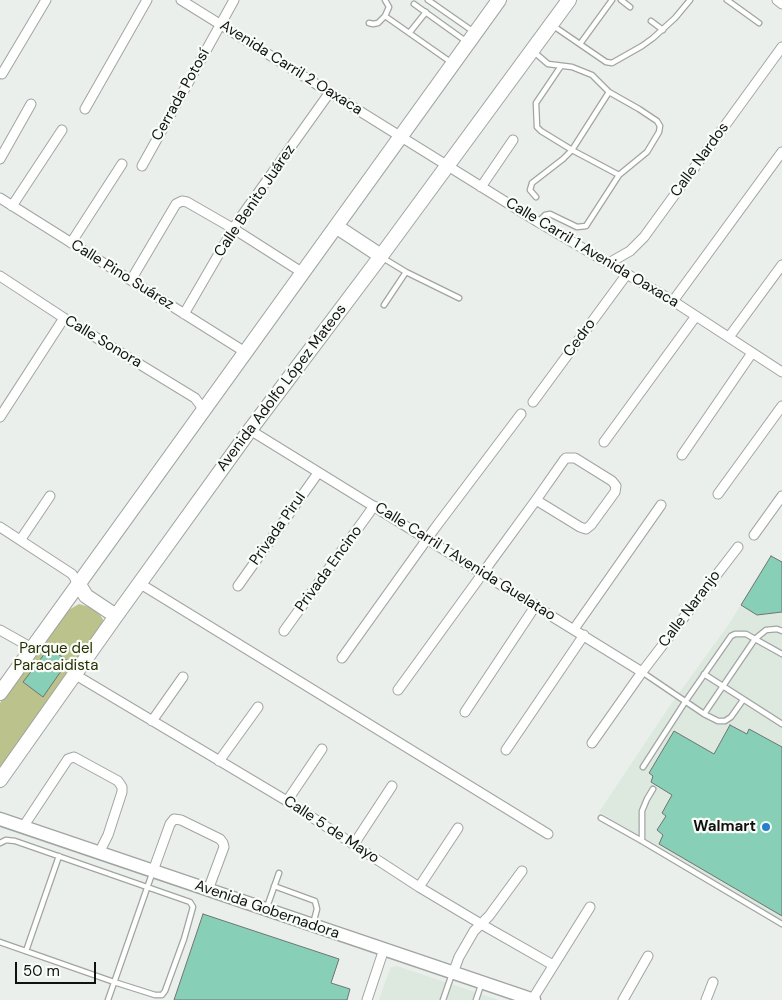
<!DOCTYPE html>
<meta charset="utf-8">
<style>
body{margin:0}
#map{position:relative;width:782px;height:1000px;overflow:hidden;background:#ebefec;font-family:"DM Sans",sans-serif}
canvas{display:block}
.scale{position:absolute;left:15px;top:962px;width:81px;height:22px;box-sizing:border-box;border:2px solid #101110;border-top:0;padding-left:6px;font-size:15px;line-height:18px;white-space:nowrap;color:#101110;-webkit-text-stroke:4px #f8fdf9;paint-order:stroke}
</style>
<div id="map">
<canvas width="782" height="1000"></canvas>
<div class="scale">50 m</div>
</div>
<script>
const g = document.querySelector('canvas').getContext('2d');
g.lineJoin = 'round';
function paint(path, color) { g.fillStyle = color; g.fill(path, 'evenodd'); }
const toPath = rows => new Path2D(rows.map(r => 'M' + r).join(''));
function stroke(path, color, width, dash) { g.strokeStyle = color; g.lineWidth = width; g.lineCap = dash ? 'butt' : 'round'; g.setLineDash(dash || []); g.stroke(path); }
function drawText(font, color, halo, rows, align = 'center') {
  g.font = font + ' "DM Sans",sans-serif'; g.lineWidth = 4.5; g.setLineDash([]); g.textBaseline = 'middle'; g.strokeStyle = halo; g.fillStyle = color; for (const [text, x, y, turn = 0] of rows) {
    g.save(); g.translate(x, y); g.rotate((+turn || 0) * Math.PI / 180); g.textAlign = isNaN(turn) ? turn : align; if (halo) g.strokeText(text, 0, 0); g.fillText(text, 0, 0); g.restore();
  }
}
const built = toPath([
 [771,556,782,562,782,921,599,812,669,707,729,624],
 [397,966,499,1000,379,1000,388,974,391,967]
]);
const green = toPath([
 [79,604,96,609,104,621,97,638,0,767,0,703,34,654,67,611]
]);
const building = toPath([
 [771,556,782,562,782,612,757,615,741,605,771,556],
 [49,648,68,661,43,697,23,682,49,648],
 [730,725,747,734,749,729,782,747,782,916,659,844,663,835,657,830,666,816,662,813,672,795,651,782,653,776,649,773,674,731,714,754,730,725],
 [203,914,339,959,331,983,350,989,347,1000,174,1000,203,914]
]);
const lane = toPath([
 [428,0,474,32],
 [621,0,630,7],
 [727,0,759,23],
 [414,4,467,42],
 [385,16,452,63],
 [651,21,663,30],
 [369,23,373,24,378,23,385,16,389,7,385,0],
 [552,25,606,62,612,63,642,46,653,38,675,18,690,0],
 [410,32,426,12],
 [580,44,612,0],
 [533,51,548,64,572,67,592,75,609,92,639,109,657,121,660,126,659,132,647,152,619,175,586,226,577,227,550,214,545,215,538,222],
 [561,66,536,103,537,127,541,131,572,150,619,175],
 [536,197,530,190,532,183,563,159,572,150,609,92],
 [383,258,406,272,459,298],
 [384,305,406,272],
 [642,672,704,714,718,721,725,721,731,717,743,700],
 [704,674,782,724],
 [704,714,755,639,766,630,777,629,782,631],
 [643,767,685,702,731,636,735,634,746,634,782,654],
 [601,818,642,841,782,924],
 [642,841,642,811,647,799,653,789],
 [0,843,6,840,15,841,190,902,193,907,184,939,165,991,162,995,155,995,114,982,0,942],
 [274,886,315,901,317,909,313,924],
 [267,907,279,873],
 [26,951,59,856],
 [108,1000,153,871],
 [443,1000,452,974],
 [476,1000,481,985]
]);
const street = toPath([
 [181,0,538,222,673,301,782,372],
 [777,0,782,4],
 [2,74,46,0],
 [85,109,147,0],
 [0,159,31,104],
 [142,166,234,0],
 [481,187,513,140],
 [0,198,245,352],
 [12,206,62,130],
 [71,243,122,164],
 [609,263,630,251,644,237,782,47],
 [0,276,64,318,195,398,204,410],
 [131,280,176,204,182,201,187,202,234,229,303,273],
 [673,301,782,152],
 [184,314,238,221,330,92],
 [729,337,782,265],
 [533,402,627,274],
 [0,417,64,318],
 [250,430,642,672],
 [604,442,696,316],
 [682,455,752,353],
 [718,494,782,406],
 [0,527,72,574,78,583],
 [754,535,782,496],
 [21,539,50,496],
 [139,583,548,834],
 [238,586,318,473],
 [574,629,661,505],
 [0,630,32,648],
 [284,631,374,506],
 [342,658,435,528,521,414],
 [74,674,287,801,419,887,481,924,553,965],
 [398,690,483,573,490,563,536,500,564,460,566,458,575,458,612,481,616,486,615,492,591,525,586,529,580,527,536,500],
 [465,712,536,605],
 [152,721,183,677],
 [592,743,642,672,738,547],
 [506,750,584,635],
 [219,761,258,707],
 [287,801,322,749],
 [23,827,68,759,74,757,118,781,122,787,122,792,108,835,99,853],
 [354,844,392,786],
 [153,871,170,824,174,819,181,820,220,839,223,843,224,847,208,890],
 [419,887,458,828],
 [453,973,459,957,474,931,489,916,522,871],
 [367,1000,384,949],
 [532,1000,590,907],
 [623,1000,648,956],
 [706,1000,713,982]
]);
const secondary = toPath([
 [0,819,534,1000]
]);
const primary = toPath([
 [337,227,381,256],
 [78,583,86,596,116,616],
 [0,693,499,0],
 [0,780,116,616,250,430,381,256,569,0]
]);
const markers = [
 [766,827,5,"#2580cd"]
];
const streetNames = [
 ["Avenida Carril 2 Oaxaca",291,68,32],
 ["Cerrada Potosí",181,95,-61],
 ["Calle Nardos",700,160,-54],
 ["Calle Benito Juárez",255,201,-56],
 ["Calle Carril 1 Avenida Oaxaca",592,253,31],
 ["Calle Pino Suárez",122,275,32],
 ["Cedro",580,338,-54],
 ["Calle Sonora",103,342,31],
 ["Avenida Adolfo López Mateos",282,388,-53],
 ["Privada Pirul",278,529,-55],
 ["Calle Carril 1 Avenida Guelatao",465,562,32],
 ["Privada Encino",329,569,-54],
 ["Calle Naranjo",690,609,-53],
 ["Calle 5 de Mayo",331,830,33],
 ["Avenida Gobernadora",267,910,19]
];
const parkNames = [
 ["Parque del",56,649],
 ["Paracaidista",56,666]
];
const poiNames = [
 ["Walmart",756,827]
];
paint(built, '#dde8df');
paint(green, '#bcc28b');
paint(building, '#87cfb7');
stroke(building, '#707573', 1);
stroke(lane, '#a1a5a2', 7);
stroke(street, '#a1a5a2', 11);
stroke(secondary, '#a1a5a2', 15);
stroke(primary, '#a1a5a2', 16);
stroke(lane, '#fff', 4.5);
stroke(street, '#fff', 9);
stroke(secondary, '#fff', 12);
stroke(primary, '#fff', 14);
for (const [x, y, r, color] of markers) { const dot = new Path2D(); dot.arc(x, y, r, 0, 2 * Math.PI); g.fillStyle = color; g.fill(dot); stroke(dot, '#f8fdf9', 2); }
drawText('15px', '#101110', '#f8fdf9', streetNames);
drawText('15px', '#2b2e00', '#f8fdf9', parkNames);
drawText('bold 15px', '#101110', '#f8fdf9', poiNames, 'right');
</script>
